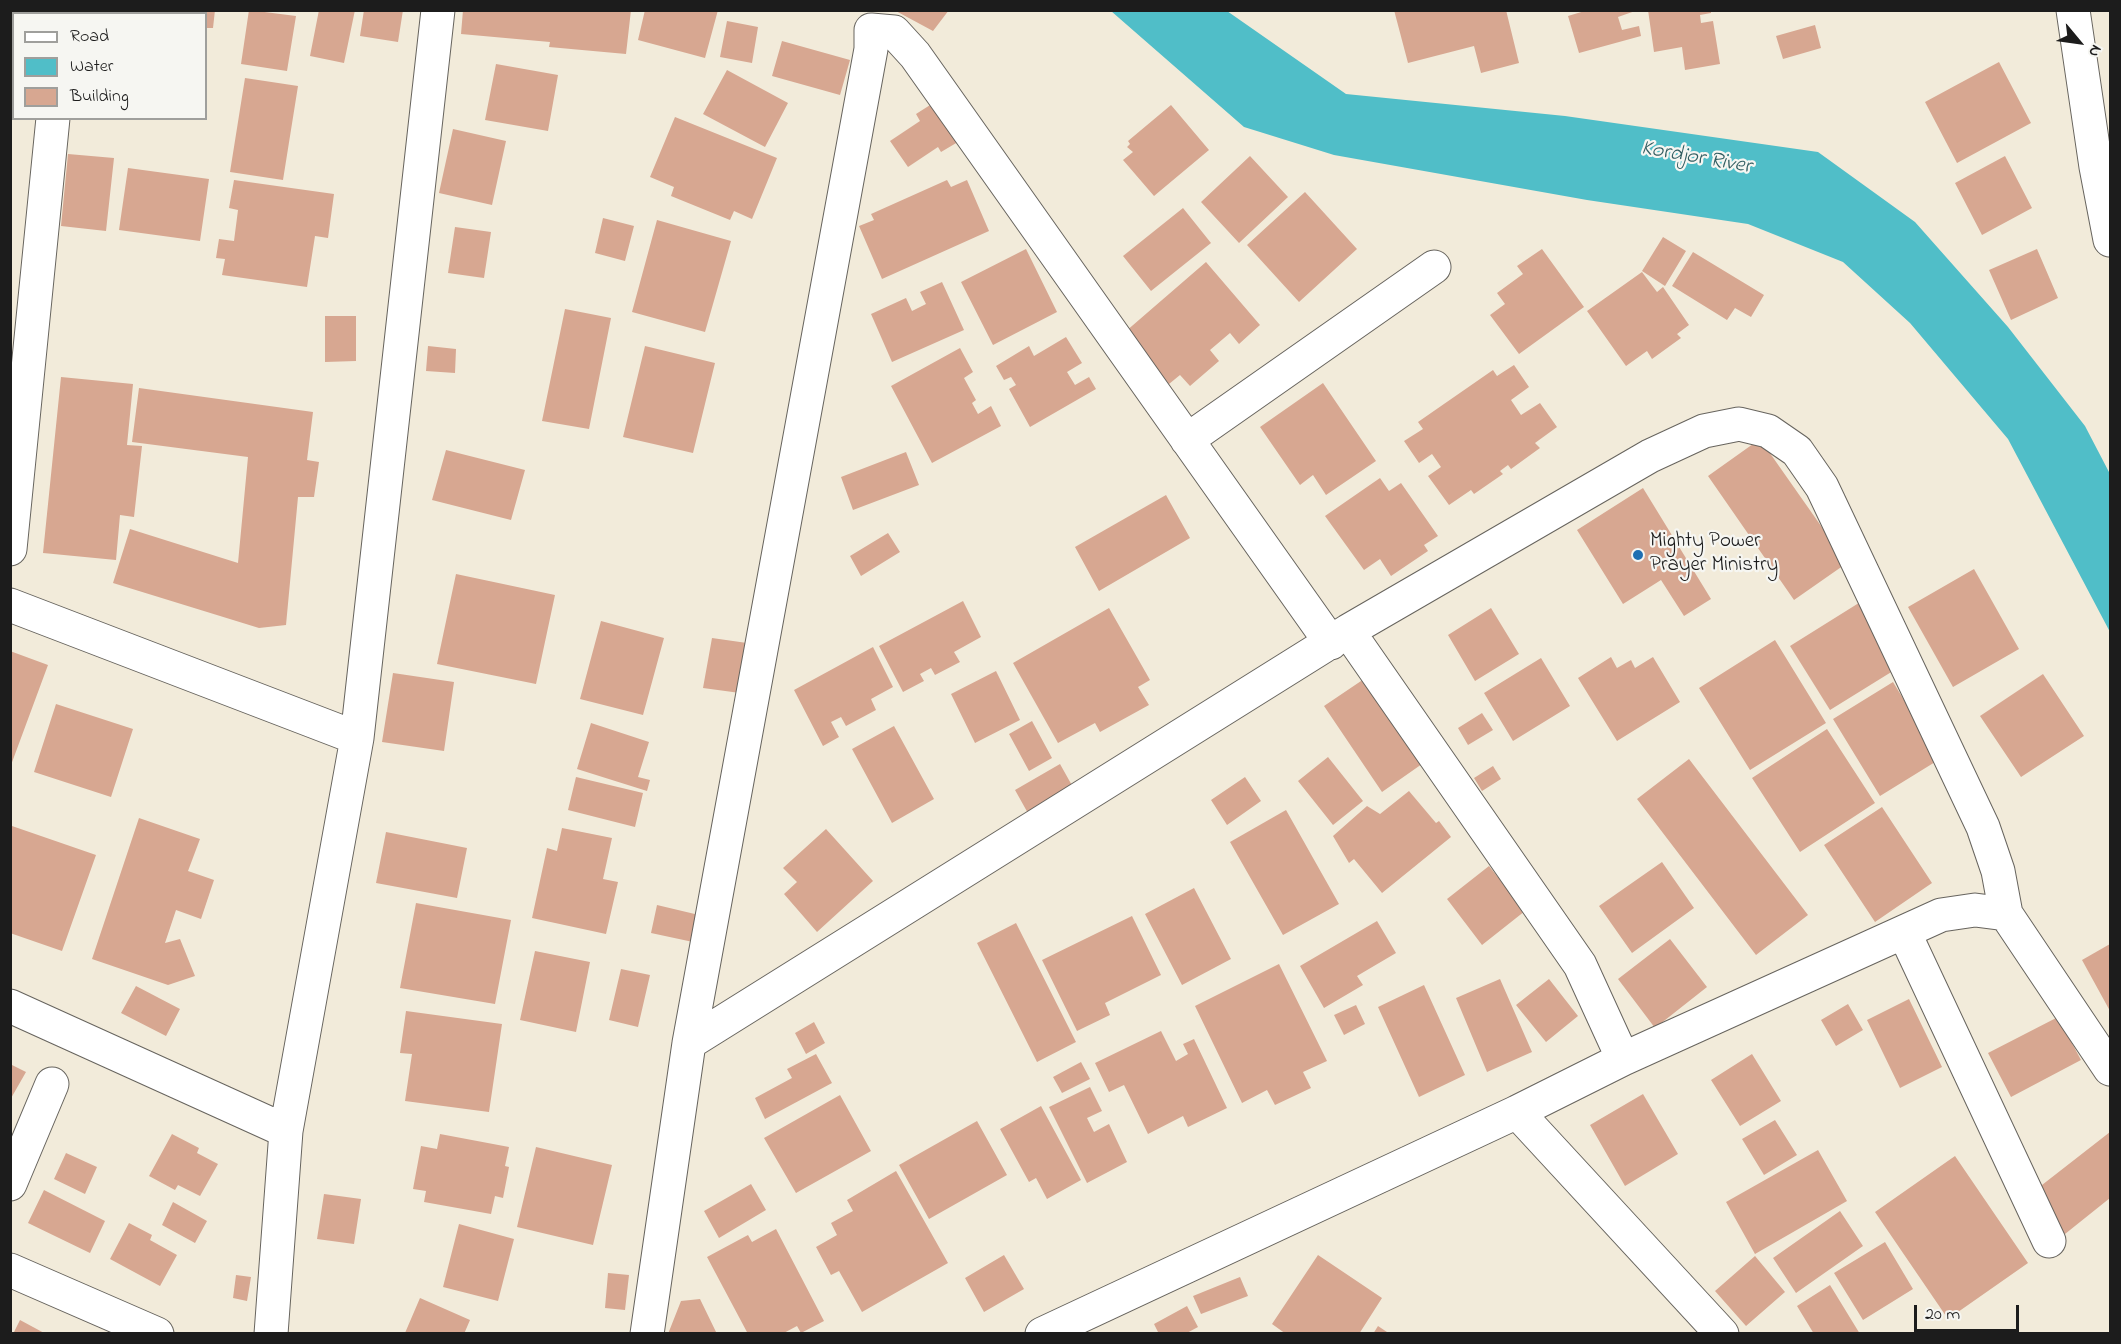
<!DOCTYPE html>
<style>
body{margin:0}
#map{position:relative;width:2121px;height:1344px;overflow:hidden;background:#f2ebda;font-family:"Indie Flower",sans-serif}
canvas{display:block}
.frame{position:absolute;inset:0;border:12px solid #1c1c1c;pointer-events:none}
.legend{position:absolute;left:12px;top:12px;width:195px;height:108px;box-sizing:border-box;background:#f6f6f2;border:2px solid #9f9f9c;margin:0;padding:8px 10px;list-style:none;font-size:18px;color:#1c1c1c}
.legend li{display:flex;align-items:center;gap:12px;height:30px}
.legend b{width:30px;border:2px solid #9f9f9c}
.north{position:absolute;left:2049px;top:12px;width:60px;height:60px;-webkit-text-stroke:4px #f6f6f2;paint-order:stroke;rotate:119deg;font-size:16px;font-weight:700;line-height:24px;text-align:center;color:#1c1c1c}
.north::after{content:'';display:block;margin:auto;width:21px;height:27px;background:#1c1c1c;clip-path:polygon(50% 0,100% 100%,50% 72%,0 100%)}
.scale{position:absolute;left:1914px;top:1305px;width:105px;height:27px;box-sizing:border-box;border:3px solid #1c1c1c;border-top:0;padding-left:8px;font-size:18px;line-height:21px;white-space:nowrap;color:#1c1c1c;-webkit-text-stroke:4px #f6f6f2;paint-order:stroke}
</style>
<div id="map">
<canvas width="2121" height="1344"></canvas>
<div class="frame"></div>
<ul class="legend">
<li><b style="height:8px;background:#fff"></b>Road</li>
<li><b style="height:16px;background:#50bec8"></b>Water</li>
<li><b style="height:16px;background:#d7a791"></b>Building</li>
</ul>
<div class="north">N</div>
<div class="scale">20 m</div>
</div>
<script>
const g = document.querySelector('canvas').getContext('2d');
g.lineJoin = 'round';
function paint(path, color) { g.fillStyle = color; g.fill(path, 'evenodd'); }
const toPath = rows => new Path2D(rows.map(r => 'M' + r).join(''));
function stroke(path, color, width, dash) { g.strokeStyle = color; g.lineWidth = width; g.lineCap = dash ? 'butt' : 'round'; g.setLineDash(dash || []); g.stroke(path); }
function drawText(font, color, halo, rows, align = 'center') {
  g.font = font + ' "Indie Flower",sans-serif'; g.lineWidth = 4.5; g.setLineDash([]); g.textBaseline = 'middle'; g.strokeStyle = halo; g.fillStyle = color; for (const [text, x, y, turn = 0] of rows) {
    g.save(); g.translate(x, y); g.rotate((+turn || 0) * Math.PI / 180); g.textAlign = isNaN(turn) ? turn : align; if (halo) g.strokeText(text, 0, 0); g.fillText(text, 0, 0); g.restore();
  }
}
const water = toPath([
 [1111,11,1227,11,1346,94,1565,116,1818,152,1915,222,2008,327,2085,426,2110,474,2110,632,2008,439,1910,323,1843,262,1748,224,1587,200,1334,155,1244,127]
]);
const building = toPath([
 [119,10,215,10,213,28,206,28,206,14,119,14],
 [249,10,296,16,287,71,241,64],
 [319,10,355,10,344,63,310,56],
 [364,10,403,10,398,42,360,36],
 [463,10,631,10,626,54,549,47,550,42,461,34],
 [645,10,718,10,705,58,638,40],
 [894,10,949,10,933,31],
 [1394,10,1506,10,1519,63,1481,73,1474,46,1408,63],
 [1588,10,1638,10,1618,17,1622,30,1639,26,1641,36,1579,53,1568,16],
 [1648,10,1711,10,1711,13,1700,15,1701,23,1713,21,1720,64,1685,70,1682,47,1654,52],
 [727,21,758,27,752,63,720,57],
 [1815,25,1821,48,1783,59,1776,36],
 [782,41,850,60,840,95,772,76],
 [1999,62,2031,123,1957,163,1925,102],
 [496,64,558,75,548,131,485,120],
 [727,70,788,103,765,147,703,114],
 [245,78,298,86,283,180,230,172],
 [938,100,963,139,941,152,938,147,908,167,890,141,920,121,916,114],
 [1171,105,1209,150,1154,196,1123,160,1133,152,1127,147,1130,144,1128,141],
 [675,117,777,158,752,219,734,211,730,220,671,196,674,187,650,177],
 [453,129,506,141,492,205,439,193],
 [68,154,114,158,106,231,61,226],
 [1250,156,1288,197,1239,243,1201,202],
 [2005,156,2032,208,1982,235,1955,183],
 [128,168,209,179,200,241,119,230],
 [234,180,334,194,328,238,315,236,307,287,222,275,225,259,216,258,219,239,234,241,238,210,229,208],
 [947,180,951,187,967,180,989,231,882,279,859,226,874,220,871,214],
 [1305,192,1357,249,1299,302,1247,245],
 [1183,208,1211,243,1151,291,1123,256],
 [603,218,634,226,625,261,595,253],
 [657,220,731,241,705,332,632,312],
 [455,227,491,232,484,278,448,273],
 [1663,237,1686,251,1665,286,1642,271],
 [1026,249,1057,312,993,345,961,282],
 [1542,249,1584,307,1519,354,1490,315,1505,304,1497,293,1523,274,1517,266],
 [2037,249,2058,298,2011,320,1989,270],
 [1693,252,1764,295,1751,317,1735,308,1727,320,1672,286],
 [1206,262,1260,325,1239,344,1230,333,1210,350,1219,361,1190,386,1180,375,1169,384,1125,332],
 [1642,272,1657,292,1663,287,1689,325,1677,334,1681,338,1652,359,1647,351,1626,366,1587,311],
 [942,282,964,330,892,362,871,314,906,298,912,311,926,304,920,292],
 [565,309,611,318,589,429,542,421],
 [325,316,356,316,356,361,325,362],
 [1066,337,1082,363,1067,372,1075,385,1089,377,1096,389,1030,427,1009,389,1016,385,1011,377,1004,380,996,366,1029,346,1034,356],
 [428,346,456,349,455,373,426,371],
 [645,346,715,363,693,453,623,437],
 [960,348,973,372,964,378,976,400,972,403,978,414,991,406,1001,426,932,463,891,386],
 [1514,365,1529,387,1511,400,1521,415,1540,403,1557,427,1535,443,1540,448,1511,469,1508,465,1500,471,1503,474,1474,494,1471,490,1449,505,1428,476,1441,467,1432,454,1419,463,1404,441,1423,429,1418,422,1493,370,1497,376],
 [61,377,133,384,127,445,142,446,134,517,120,515,116,560,43,553],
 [1323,383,1376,461,1326,495,1313,475,1300,485,1260,427],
 [139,388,313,412,307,460,319,462,314,497,298,497,286,625,259,628,113,583,130,529,238,563,248,457,132,442],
 [1760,439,1847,563,1794,600,1708,476],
 [446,450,525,470,511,520,432,500],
 [906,452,919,485,853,510,841,477],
 [1380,478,1389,491,1401,483,1438,536,1424,545,1428,551,1391,576,1380,559,1364,570,1325,516],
 [1643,488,1711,599,1684,616,1661,580,1623,604,1577,530],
 [1166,495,1190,538,1099,591,1075,547],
 [888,533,900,552,861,576,850,556],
 [1974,569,2019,649,1953,687,1908,607],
 [456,574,555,595,536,684,437,664],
 [963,601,981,637,954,652,960,662,935,675,931,668,920,674,924,681,903,692,879,646],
 [1862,601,1901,666,1830,710,1790,646],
 [1109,608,1150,680,1138,687,1149,705,1100,732,1095,723,1058,743,1013,663],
 [1491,608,1519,654,1475,681,1448,635],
 [601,621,664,638,643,715,580,699],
 [712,638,747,643,740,693,703,688],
 [1775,640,1826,723,1750,770,1699,688],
 [873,647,893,687,871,699,876,710,846,726,841,717,831,722,839,737,823,746,794,690],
 [10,651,48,665,11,765,10,765],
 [1611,657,1617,668,1631,660,1635,668,1653,657,1680,702,1617,741,1578,678],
 [1541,658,1570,706,1513,741,1484,693],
 [996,671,1020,720,975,743,951,694],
 [393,673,454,682,444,751,382,742],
 [2043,674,2084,736,2021,777,1980,716],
 [1364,679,1422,764,1382,792,1324,706],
 [1893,682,1940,759,1880,796,1833,719],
 [56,704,133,729,111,797,34,772],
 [1482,713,1493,730,1468,745,1458,728],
 [1032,721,1052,758,1029,771,1009,734],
 [591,723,649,742,638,777,650,780,647,791,577,769],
 [894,726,934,799,892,823,852,749],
 [1827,729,1875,803,1800,852,1752,778],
 [1328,757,1363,801,1333,825,1298,781],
 [1689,759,1808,915,1756,955,1637,799],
 [1060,764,1074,789,1029,815,1015,790],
 [1493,766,1501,779,1482,791,1474,778],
 [576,777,643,793,635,827,568,810],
 [1245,777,1261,801,1227,825,1211,800],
 [1409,791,1436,823,1439,821,1451,837,1382,893,1354,859,1349,863,1333,836,1367,806,1380,814],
 [1882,807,1932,883,1875,922,1824,845],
 [1286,810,1339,904,1283,935,1230,842],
 [139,818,200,839,188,871,214,880,201,919,176,910,165,943,180,939,195,976,168,985,92,959],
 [12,826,96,855,62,951,10,933,10,830],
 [562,828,612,838,603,879,618,882,606,934,532,918,547,848,557,851],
 [826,829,873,881,817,932,784,894,797,882,783,868],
 [386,832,467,848,457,898,376,883],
 [1662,862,1694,908,1632,953,1599,906],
 [1489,866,1525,911,1482,945,1447,899],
 [1194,888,1231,959,1182,985,1145,914],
 [416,903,511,920,495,1004,400,988],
 [657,905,699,915,693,942,651,933],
 [1132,916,1161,975,1105,1003,1110,1015,1077,1031,1042,960],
 [1377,921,1396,953,1357,976,1363,985,1324,1008,1300,966],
 [1016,923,1076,1042,1037,1062,977,943],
 [1670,939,1707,987,1655,1028,1618,979],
 [2110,944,2110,1011,2082,960],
 [535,951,590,962,576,1032,520,1020],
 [1279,964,1327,1061,1303,1072,1311,1088,1275,1105,1267,1090,1242,1103,1195,1006],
 [621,969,650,975,638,1027,609,1020],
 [1500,979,1532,1052,1487,1072,1456,998],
 [1549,979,1578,1016,1546,1042,1516,1005],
 [1424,985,1465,1075,1419,1097,1378,1007],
 [136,986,180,1009,166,1036,121,1013],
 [1909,999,1942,1067,1900,1088,1867,1020],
 [1848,1004,1863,1030,1836,1046,1821,1020],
 [1356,1005,1365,1024,1344,1035,1334,1015],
 [406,1011,502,1024,489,1112,405,1101,412,1054,400,1053],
 [2058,1017,2081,1060,2011,1097,1988,1053],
 [814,1022,825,1043,806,1054,795,1033],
 [1161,1031,1176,1061,1188,1054,1183,1044,1194,1039,1227,1108,1188,1127,1183,1116,1148,1134,1124,1085,1109,1092,1095,1063],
 [816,1054,832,1083,765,1119,755,1098,792,1078,787,1069],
 [1752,1054,1781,1101,1740,1126,1711,1080],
 [1081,1062,1090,1079,1062,1093,1053,1077],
 [10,1064,26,1072,10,1100],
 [1090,1087,1102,1111,1087,1118,1094,1132,1109,1124,1127,1162,1087,1183,1049,1107],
 [1643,1094,1678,1154,1625,1186,1590,1125],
 [840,1095,871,1151,796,1193,764,1138],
 [1041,1106,1081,1180,1047,1199,1036,1178,1029,1182,1000,1129],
 [1775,1120,1797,1155,1764,1175,1742,1139],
 [977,1121,1007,1175,929,1219,899,1165],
 [2110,1132,2110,1198,2065,1234,2033,1192],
 [172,1134,199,1148,197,1153,218,1164,200,1196,178,1185,175,1190,149,1176],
 [440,1134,509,1147,505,1166,509,1167,503,1198,495,1196,491,1214,424,1202,426,1191,413,1189,421,1146,437,1149],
 [536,1147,612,1165,593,1245,517,1227],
 [1818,1150,1847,1201,1755,1254,1726,1202],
 [66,1153,97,1167,85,1194,54,1179],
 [1955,1156,2028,1263,1948,1319,1875,1212],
 [896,1171,948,1263,862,1312,839,1271,831,1275,816,1247,837,1235,831,1223,853,1211,847,1200],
 [751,1184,766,1210,719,1238,704,1211],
 [44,1190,105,1221,90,1253,28,1223],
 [324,1194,361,1199,354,1244,317,1239],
 [173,1202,207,1221,195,1243,162,1225],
 [1840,1211,1863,1246,1796,1293,1773,1258],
 [129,1223,152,1235,150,1240,177,1255,160,1286,110,1259],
 [459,1224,514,1239,498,1301,443,1287],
 [776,1229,824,1321,801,1333,797,1326,782,1334,748,1334,707,1257,748,1235,752,1242],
 [1885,1242,1913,1289,1863,1320,1834,1273],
 [1004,1255,1024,1289,984,1312,965,1278],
 [1318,1255,1382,1298,1359,1334,1286,1334,1272,1324],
 [1755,1256,1785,1292,1746,1326,1715,1291],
 [608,1273,629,1275,625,1310,605,1308],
 [236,1275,251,1277,247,1301,233,1298],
 [1240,1277,1248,1296,1201,1314,1193,1296],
 [1830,1285,1860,1334,1814,1334,1797,1306],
 [420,1298,470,1320,464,1334,405,1333],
 [700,1299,717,1334,668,1334,681,1301],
 [1187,1306,1198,1327,1185,1334,1159,1334,1154,1324],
 [20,1320,46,1334,13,1334],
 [1378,1326,1390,1334,1373,1334]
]);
const minor = toPath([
 [2073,10,2096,167,2110,240],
 [64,14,64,10],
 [1187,440,1434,267],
 [10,549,53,118],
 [10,605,357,738],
 [1348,631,1580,965,1623,1059],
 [1904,932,2049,1241],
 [10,1006,286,1131],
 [689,1043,1348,631,1650,456,1704,431,1739,424,1768,431,1797,451,1822,487,1983,827,1998,871,2006,914],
 [1517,1112,1722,1334],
 [10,1184,52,1084],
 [10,1270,157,1334],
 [271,1334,286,1131,357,738,438,10],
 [647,1334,689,1043,871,49,871,30,894,32,915,55,1331,643],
 [1042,1334,1517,1112,1623,1059,1941,915,1975,910,2006,914,2110,1069]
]);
const markers = [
 [1638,555,6,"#1f6fb2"]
];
const poiNames = [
 ["Mighty Power",1650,543],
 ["Prayer Ministry",1650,567]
];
const waterNames = [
 ["Kordjor River",1696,159,10]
];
paint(water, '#50bec8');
paint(building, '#d7a791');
stroke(minor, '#67645e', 35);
stroke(minor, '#fff', 33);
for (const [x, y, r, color] of markers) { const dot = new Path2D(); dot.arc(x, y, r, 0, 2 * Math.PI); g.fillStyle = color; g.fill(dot); stroke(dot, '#f6f6f2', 2); }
drawText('21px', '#1c1c1c', '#f6f6f2', poiNames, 'left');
drawText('italic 22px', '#315d61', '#f6f6f2', waterNames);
</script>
